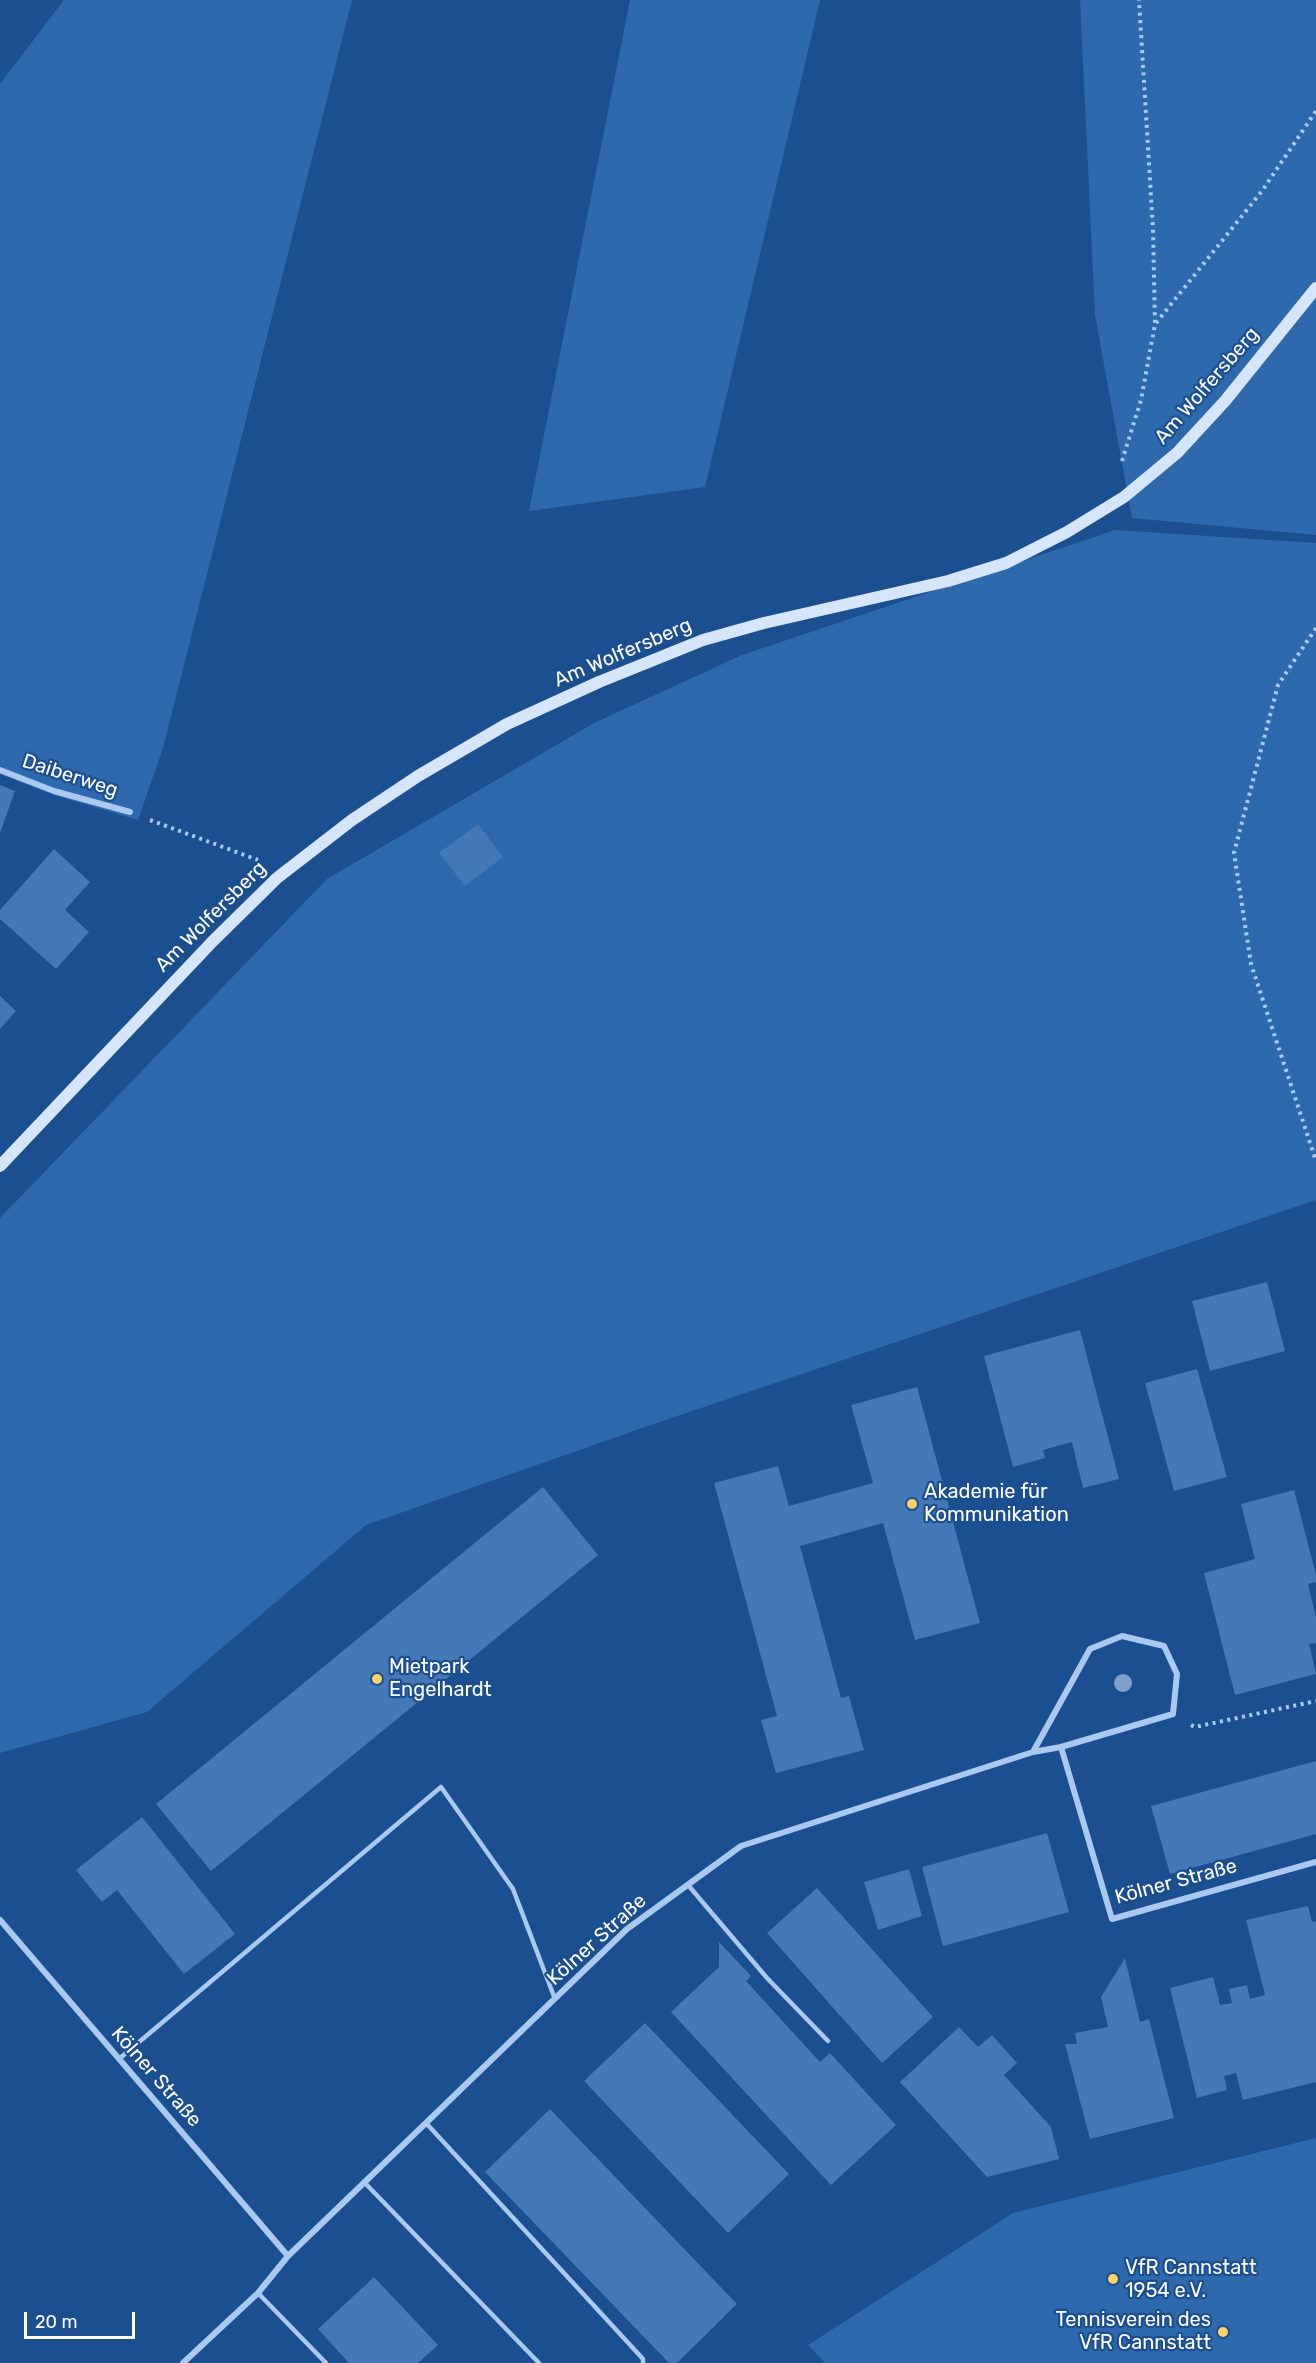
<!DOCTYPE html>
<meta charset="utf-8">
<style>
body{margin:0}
#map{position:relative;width:1316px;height:2363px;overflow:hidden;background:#1b4f8f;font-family:Rubik,sans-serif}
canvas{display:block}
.scale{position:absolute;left:24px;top:2312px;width:111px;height:27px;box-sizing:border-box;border:3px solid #fff;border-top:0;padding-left:8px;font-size:18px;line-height:21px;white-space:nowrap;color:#fff;-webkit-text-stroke:4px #1b4f8f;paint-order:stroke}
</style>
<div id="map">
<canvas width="1316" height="2363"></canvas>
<div class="scale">20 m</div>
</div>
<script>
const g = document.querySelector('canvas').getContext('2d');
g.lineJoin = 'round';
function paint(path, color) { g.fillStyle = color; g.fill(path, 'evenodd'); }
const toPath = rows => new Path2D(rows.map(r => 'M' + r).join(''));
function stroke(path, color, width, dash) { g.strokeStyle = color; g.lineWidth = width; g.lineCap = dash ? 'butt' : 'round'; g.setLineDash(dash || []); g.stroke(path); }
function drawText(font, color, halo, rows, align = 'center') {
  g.font = font + ' Rubik,sans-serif'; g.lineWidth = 4.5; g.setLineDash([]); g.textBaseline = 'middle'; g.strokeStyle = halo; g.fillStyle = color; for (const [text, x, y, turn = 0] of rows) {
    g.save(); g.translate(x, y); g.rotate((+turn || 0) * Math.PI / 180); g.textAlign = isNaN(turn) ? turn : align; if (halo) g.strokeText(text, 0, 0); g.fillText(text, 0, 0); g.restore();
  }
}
const green = toPath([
 [64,0,352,0,163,748,138,820,54,795,0,774,0,84],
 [630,0,820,0,705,487,529,511],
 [1080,0,1316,0,1316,535,1132,518,1095,315],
 [1115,530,1316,543,1316,1200,645,1427,366,1525,147,1712,0,1753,0,1218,327,879,594,723,742,655],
 [1316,2138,1316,2363,825,2363,808,2345,1013,2213]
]);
const building = toPath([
 [0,785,15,791,0,833],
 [478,824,503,857,465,886,439,853],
 [54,849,90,882,65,910,89,932,56,969,0,919,0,910],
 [0,996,16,1011,0,1029],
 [1267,1282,1285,1351,1210,1371,1192,1301],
 [1080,1330,1119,1479,1083,1488,1072,1442,1043,1450,1045,1458,1013,1467,984,1356],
 [1197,1369,1227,1477,1174,1491,1145,1383],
 [917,1387,980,1623,915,1640,883,1523,800,1546,841,1698,849,1696,864,1750,776,1773,761,1720,777,1716,714,1483,778,1466,789,1506,873,1483,851,1405],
 [543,1487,598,1555,211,1871,156,1804],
 [1294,1490,1316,1575,1316,1582,1308,1584,1316,1618,1316,1643,1309,1644,1316,1674,1235,1695,1204,1573,1255,1559,1241,1504],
 [1316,1761,1316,1834,1170,1874,1151,1806],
 [142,1817,235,1934,184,1974,117,1890,102,1902,76,1870],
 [1047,1833,1069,1912,943,1946,922,1867],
 [909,1869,922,1916,878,1930,864,1882],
 [817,1888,933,2017,882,2063,767,1933],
 [1308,1906,1312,1922,1316,1921,1316,2082,1243,2100,1236,2073,1224,2076,1227,2090,1197,2098,1170,1988,1213,1977,1220,2005,1232,2003,1229,1989,1247,1985,1250,1999,1265,1995,1246,1920],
 [719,1942,751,1976,746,1981,820,2062,830,2053,896,2125,831,2185,671,2012,719,1967],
 [1125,1958,1140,2022,1149,2019,1174,2118,1090,2139,1065,2044,1077,2044,1075,2033,1108,2027,1101,1997],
 [645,2023,789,2174,728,2233,584,2081],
 [959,2027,978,2047,992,2035,1017,2063,1004,2075,1051,2127,1059,2159,987,2177,900,2082],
 [550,2109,737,2304,677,2363,669,2363,485,2172],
 [374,2277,438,2345,418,2363,349,2363,318,2329]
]);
const path = toPath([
 [1156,323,1262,191,1316,111],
 [1122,461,1141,400,1155,324,1153,229,1139,0],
 [1316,628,1278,685,1234,853,1251,964,1316,1161],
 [150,820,258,860],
 [1191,1725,1195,1727,1316,1701]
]);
const lane = toPath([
 [688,1885,767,1978,828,2041],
 [119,2059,441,1787,513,1889,555,1999],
 [426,2123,643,2359,643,2363],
 [364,2182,539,2363],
 [258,2293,326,2363]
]);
const street = toPath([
 [0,770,54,791,130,812],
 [1061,1747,1112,1919,1316,1862],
 [0,1920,288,2256],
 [183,2363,258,2293,288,2256,627,1929,741,1846,1033,1752,1061,1747,1173,1714,1177,1674,1164,1646,1122,1636,1090,1649,1033,1752]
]);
const secondary = toPath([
 [0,1166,212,942,277,878,352,820,418,776,507,724,599,682,703,640,764,623,948,581,1006,563,1067,532,1124,497,1177,453,1225,401,1316,288]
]);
const trees = [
 [1123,1683]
];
const markers = [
 [912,1504,6,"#ffd166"],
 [377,1679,6,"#ffd166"],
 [1113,2279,6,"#ffd166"],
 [1223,2332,6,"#ffd166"]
];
const streetNames = [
 ["Am Wolfersberg",1207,386,-49],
 ["Am Wolfersberg",623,653,-23],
 ["Daiberweg",70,776,18],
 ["Am Wolfersberg",211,917,-45],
 ["Kölner Straße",1176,1882,-15],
 ["Kölner Straße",597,1940,-42],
 ["Kölner Straße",156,2077,49]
];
const poiNames = [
 ["Akademie für",924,1492],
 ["Kommunikation",924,1515],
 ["Mietpark",389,1667],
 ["Engelhardt",389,1690],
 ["VfR Cannstatt",1125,2268],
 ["1954 e.V.",1125,2291],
 ["Tennisverein des",1211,2320,"right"],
 ["VfR Cannstatt",1211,2343,"right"]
];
paint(green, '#2e69ad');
paint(building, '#4478b7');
stroke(path, '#a9c9ee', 4, [3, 4.5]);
stroke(lane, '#a9c9ee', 4.5);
stroke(street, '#a9c9ee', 6);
stroke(secondary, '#d6e6fa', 12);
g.fillStyle = '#7ea0ca';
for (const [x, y] of trees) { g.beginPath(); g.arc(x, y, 9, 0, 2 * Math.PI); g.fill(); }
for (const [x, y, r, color] of markers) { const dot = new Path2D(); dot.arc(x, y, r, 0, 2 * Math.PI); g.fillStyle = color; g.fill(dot); stroke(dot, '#1b4f8f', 2); }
drawText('20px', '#fff', '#1b4f8f', streetNames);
drawText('20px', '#fff', '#1b4f8f', poiNames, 'left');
</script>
